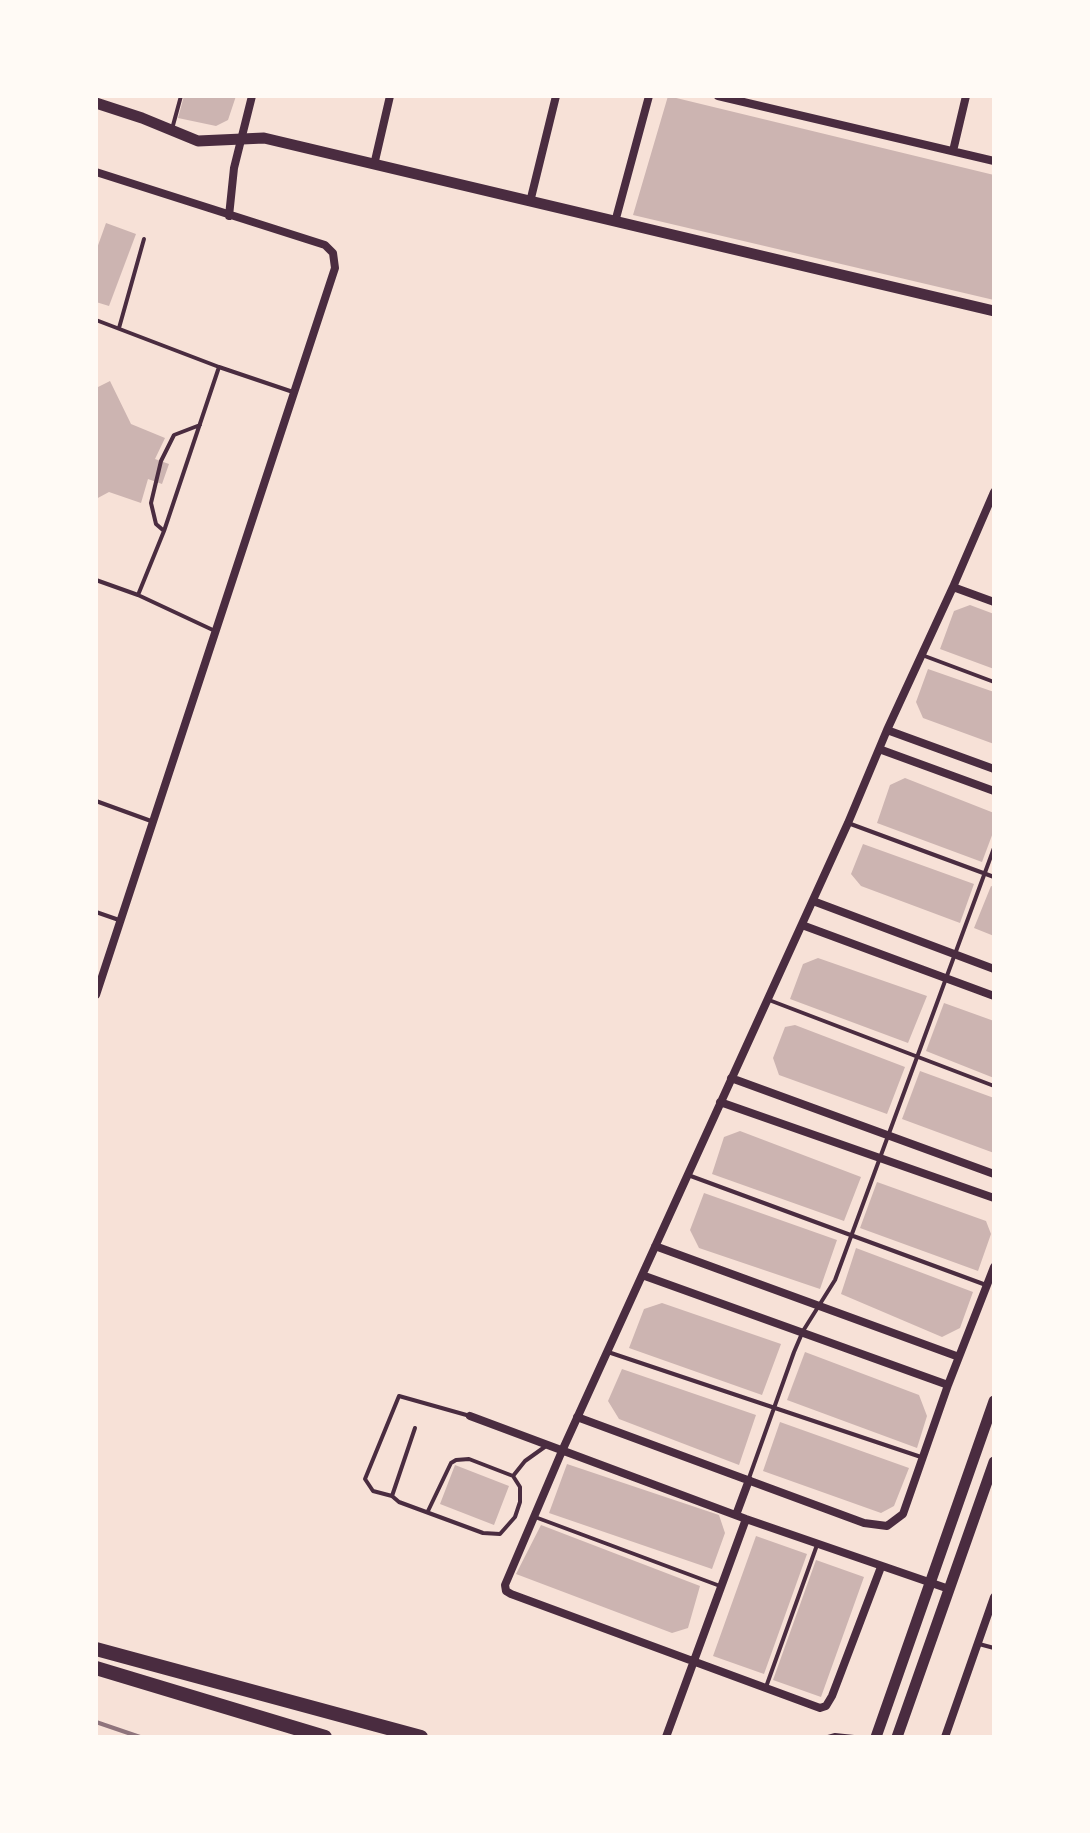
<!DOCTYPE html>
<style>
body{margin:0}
#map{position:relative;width:1090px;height:1833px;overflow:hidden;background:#f7e1d7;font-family:"Public Sans",sans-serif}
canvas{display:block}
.frame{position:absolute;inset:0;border:98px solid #fffaf5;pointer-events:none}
</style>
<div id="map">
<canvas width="1090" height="1833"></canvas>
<div class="frame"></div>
</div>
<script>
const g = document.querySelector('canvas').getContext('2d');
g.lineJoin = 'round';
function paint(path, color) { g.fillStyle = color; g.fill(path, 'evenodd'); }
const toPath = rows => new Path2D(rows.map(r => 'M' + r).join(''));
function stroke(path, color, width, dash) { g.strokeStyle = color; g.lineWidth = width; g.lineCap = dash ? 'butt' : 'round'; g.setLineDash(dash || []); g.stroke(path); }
const building = toPath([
 [184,96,236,96,228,120,216,126,178,118],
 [668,96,994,175,994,300,633,215],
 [106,223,136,234,109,306,96,302,96,251],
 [110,381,131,424,165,438,155,459,169,464,162,484,148,479,141,503,109,492,96,499,96,388],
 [970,605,994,614,994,669,940,649,954,611],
 [928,669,994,692,994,744,923,718,916,702],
 [905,778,994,813,994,830,982,862,877,823,890,785],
 [863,844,974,884,960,923,861,886,851,874],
 [991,886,994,887,994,936,974,928],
 [818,958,927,996,908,1043,790,999,803,964],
 [944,1003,994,1021,994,1078,926,1051],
 [795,1025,905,1067,887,1114,779,1075,773,1058,785,1027],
 [920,1071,994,1098,994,1153,902,1119],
 [740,1131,861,1177,844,1221,712,1174,724,1137],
 [877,1182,986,1221,991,1234,978,1271,860,1228],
 [704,1193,837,1240,820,1289,699,1248,690,1230],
 [856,1248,973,1292,960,1328,942,1337,841,1294],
 [662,1303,781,1344,762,1395,629,1348,644,1309],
 [805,1352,919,1395,927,1416,917,1448,787,1400],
 [622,1369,756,1415,739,1465,619,1419,608,1401],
 [780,1422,909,1468,894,1506,881,1513,763,1471],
 [567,1464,719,1515,725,1533,712,1569,549,1513],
 [455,1465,509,1486,494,1525,440,1504],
 [541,1525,700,1586,688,1628,672,1633,516,1574],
 [756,1536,807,1554,764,1674,713,1656],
 [816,1560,864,1577,821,1697,773,1680]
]);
const service = toPath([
 [172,129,181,96],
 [96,320,219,367,293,392],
 [119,328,144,239],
 [164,531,156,524,151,503,161,461,174,435,200,425],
 [96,580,138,595,215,631],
 [138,595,164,531,219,367],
 [922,655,994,682],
 [96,801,151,821],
 [848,823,994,877],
 [96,912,119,920],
 [769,1000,994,1086],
 [688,1175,986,1285],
 [608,1352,921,1457],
 [415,1428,392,1496,399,1502,483,1533,500,1534,515,1517,520,1502,520,1487,513,1476],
 [749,1478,794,1352,803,1331,835,1280,994,848],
 [392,1496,373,1491,365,1479,399,1396,470,1416],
 [428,1511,451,1463,456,1460,469,1459,513,1476,525,1461,546,1446],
 [535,1517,720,1586],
 [979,1644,994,1648],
 [766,1687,817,1545],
 [828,1737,835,1735,854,1737]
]);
const minor = toPath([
 [718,96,994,161],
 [953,151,966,96],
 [374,165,390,96],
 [96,172,325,245,333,253,335,268,96,995],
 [530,202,556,96],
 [229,216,234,168,252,96],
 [615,222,649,96],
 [953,587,994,492],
 [887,730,994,769],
 [879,749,994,791],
 [813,901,994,969],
 [802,925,994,996],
 [731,1078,994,1174],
 [720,1102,994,1198],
 [655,1246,959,1357],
 [642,1275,948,1385],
 [470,1416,746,1519,949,1589],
 [577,1417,864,1523,887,1526,903,1514,948,1385,994,1267],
 [736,1515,749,1480],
 [881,1567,832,1696,826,1706,820,1708,511,1594,506,1591,505,1585,562,1451,848,823,887,730,953,587,994,602],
 [666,1737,746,1519],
 [945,1737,994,1597]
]);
const tertiary = toPath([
 [96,103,142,118,198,141,264,138,994,311],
 [876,1737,994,1401],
 [897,1737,994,1462]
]);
const trunk = toPath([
 [96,1649,421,1737],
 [96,1668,325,1737]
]);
const rail = toPath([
 [96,1722,140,1737]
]);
paint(building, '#ccb4b1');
stroke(service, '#4a2c40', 4);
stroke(minor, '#4a2c40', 8);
stroke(tertiary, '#4a2c40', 11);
stroke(trunk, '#4a2c40', 14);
stroke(rail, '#8f747c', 4);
</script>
